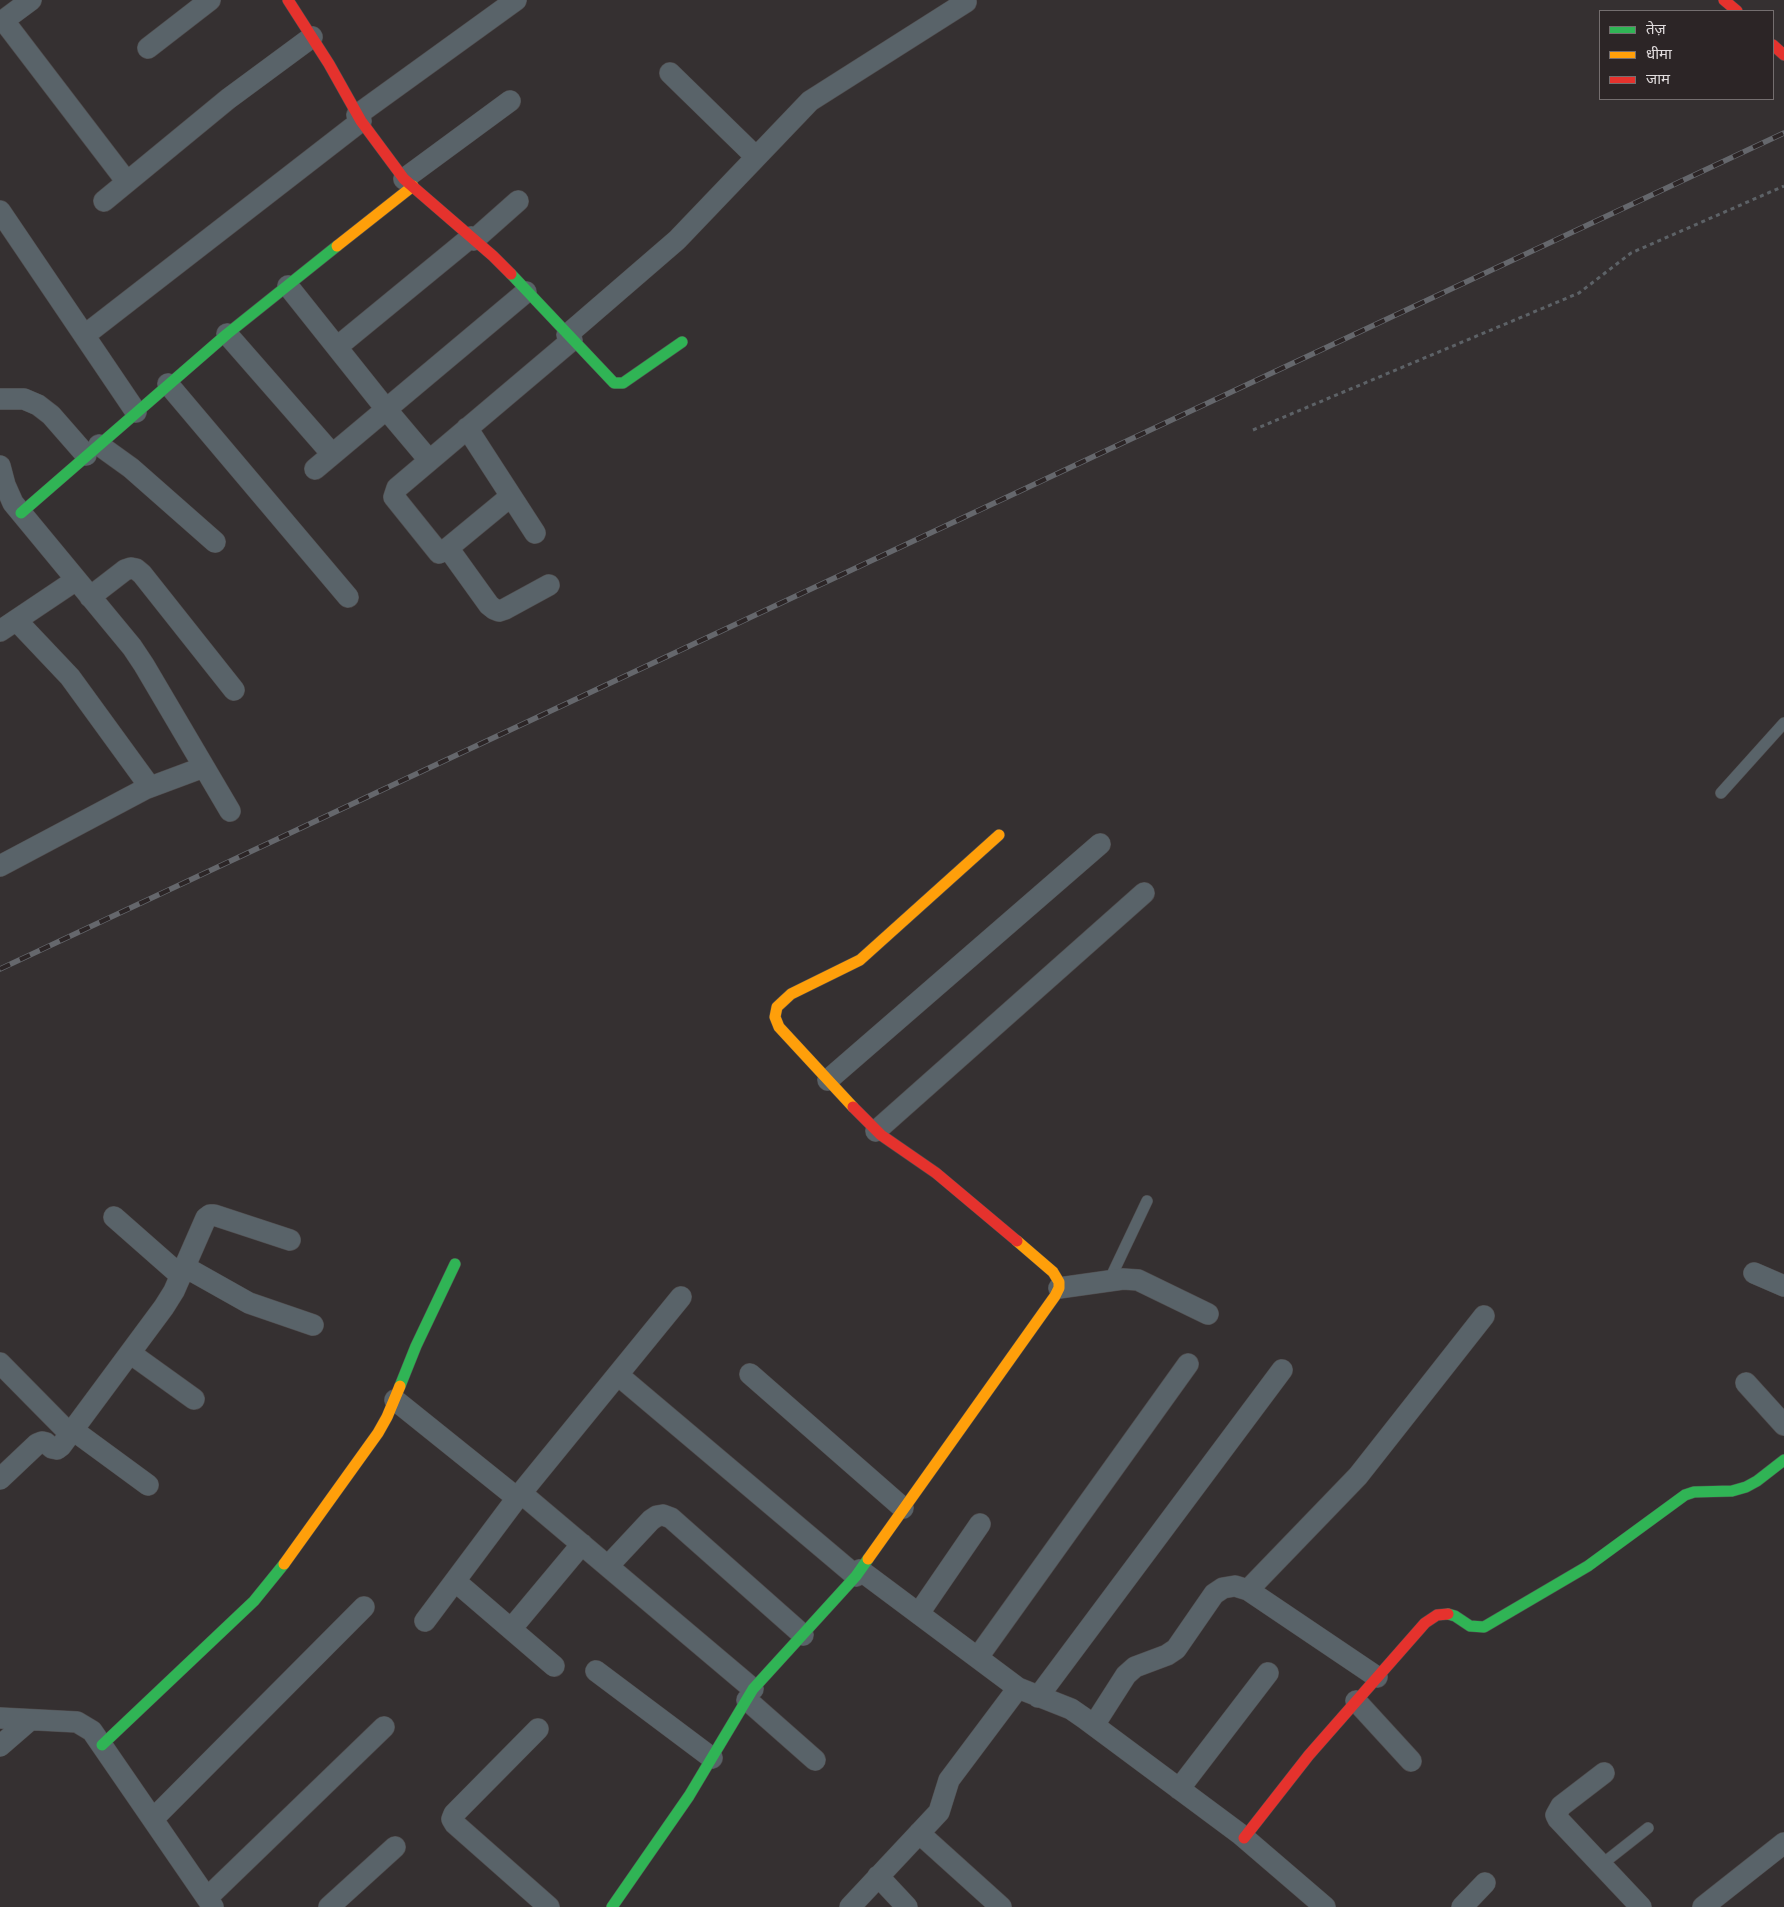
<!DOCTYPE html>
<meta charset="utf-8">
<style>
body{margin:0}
#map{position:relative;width:1784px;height:1907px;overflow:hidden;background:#353031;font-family:"Work Sans","Noto Sans Devanagari",sans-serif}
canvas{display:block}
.legend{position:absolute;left:1599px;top:10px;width:175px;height:90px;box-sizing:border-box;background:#2c2526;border:1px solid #746e6f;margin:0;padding:6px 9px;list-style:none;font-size:15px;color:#e1dcdd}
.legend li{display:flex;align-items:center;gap:10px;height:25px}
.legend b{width:25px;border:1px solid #746e6f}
</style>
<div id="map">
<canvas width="1784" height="1907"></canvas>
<ul class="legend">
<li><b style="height:6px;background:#30b455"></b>तेज़</li>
<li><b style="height:6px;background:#ff9f0a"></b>धीमा</li>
<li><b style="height:6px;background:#e5322d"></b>जाम</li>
</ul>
</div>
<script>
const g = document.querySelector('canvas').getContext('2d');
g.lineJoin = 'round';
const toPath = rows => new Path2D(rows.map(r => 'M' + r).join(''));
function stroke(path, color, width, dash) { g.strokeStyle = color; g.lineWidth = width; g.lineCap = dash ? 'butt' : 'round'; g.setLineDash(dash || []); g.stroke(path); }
const path = toPath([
 [1253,430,1579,293,1631,253,1784,186]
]);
const lane = toPath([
 [1721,793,1784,723],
 [1109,1281,1147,1201],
 [1601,1865,1648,1828]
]);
const street = toPath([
 [4,21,127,182],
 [0,23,31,0],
 [148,48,210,0],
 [670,73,756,157],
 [357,115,516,0],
 [404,179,510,101],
 [104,201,228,99,312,37],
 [0,211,136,412],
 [474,240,518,201],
 [288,286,386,409,429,460],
 [227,334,332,454],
 [85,335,361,121],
 [567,335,677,240,810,101,966,2],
 [337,347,471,237],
 [168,384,348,597],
 [0,399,24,399,38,405,51,415,86,455],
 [467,428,535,533],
 [99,445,131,468,215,542],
 [0,466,5,485,13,503,132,647,144,665,230,811],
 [315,469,526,292],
 [511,496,448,548,439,553,394,497,397,488,572,340],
 [448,548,489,605,494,609,499,611,505,609,549,585],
 [90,597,125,570,131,568,136,569,142,574,234,690],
 [16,620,70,677,150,787],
 [0,631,76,580],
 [0,866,145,789,204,767],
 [828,1080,1100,844],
 [876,1131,1144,893],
 [114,1217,181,1276],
 [185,1267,249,1303,313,1325],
 [1754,1273,1784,1286],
 [1059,1288,1123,1279,1138,1280,1208,1314],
 [130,1353,194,1399],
 [0,1363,70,1434],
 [750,1374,903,1508],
 [618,1375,856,1576],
 [1746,1383,1784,1425],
 [395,1400,517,1498],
 [73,1430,148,1485],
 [0,1479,37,1444,42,1442,46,1443,52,1448,57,1449,61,1446,164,1307,174,1291,206,1218,210,1215,214,1215,290,1240],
 [521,1493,753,1689],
 [608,1566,651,1520,657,1516,663,1515,671,1518,803,1635],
 [860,1570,1018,1688,1071,1709,1084,1718,1240,1834,1325,1907],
 [455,1581,554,1666],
 [1248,1590,1358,1476,1484,1316],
 [919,1613,980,1524],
 [425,1621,517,1498,681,1297],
 [511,1629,582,1544],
 [978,1657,1188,1364],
 [596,1671,712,1758],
 [1038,1697,1282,1370],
 [747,1700,815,1760],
 [1356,1701,1411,1761],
 [0,1718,77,1722,92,1731,213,1907],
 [1094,1725,1126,1675,1135,1667,1167,1655,1176,1649,1214,1594,1223,1588,1235,1586,1248,1590,1377,1677],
 [538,1729,454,1814,452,1819,455,1824,549,1907],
 [0,1746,30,1720],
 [1604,1773,1561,1806,1556,1815,1558,1819,1641,1907],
 [1179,1789,1268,1673],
 [153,1819,364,1607],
 [919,1833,1001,1907],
 [878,1876,907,1907],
 [207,1898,384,1727],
 [329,1907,395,1847],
 [850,1907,939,1812,949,1780,1018,1688],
 [1462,1907,1485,1883],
 [1703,1907,1784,1843]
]);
const fast = toPath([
 [511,274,614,383,623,383,682,342],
 [21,513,227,334,337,246],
 [400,1386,416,1346,455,1264],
 [1448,1614,1455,1616,1470,1626,1484,1627,1588,1566,1685,1495,1694,1492,1732,1491,1746,1487,1757,1481,1784,1460],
 [102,1745,254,1601,284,1564],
 [612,1907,689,1796,753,1689,856,1576,868,1559]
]);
const slow = toPath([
 [337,246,413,186],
 [853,1107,779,1027,775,1017,777,1007,791,994,860,960,999,835],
 [868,1559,1055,1296,1059,1288,1059,1282,1053,1272,1017,1241],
 [284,1564,378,1433,387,1417,400,1386]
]);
const jam = toPath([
 [288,0,329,64,361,121,404,179,493,256,511,274],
 [1724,0,1737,11],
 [1773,45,1784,55],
 [853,1107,881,1135,936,1173,1017,1241],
 [1244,1838,1309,1755,1425,1623,1437,1615,1448,1614]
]);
const rail = toPath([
 [0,969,1784,133]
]);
stroke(lane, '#504c4d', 12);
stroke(street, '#504c4d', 22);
stroke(fast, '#504c4d', 12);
stroke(slow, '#504c4d', 12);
stroke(jam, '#504c4d', 12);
stroke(path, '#5d6267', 3, [4, 4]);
stroke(lane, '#596369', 11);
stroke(street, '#596369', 21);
stroke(fast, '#30b455', 11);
stroke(slow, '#ff9f0a', 11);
stroke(jam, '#e5322d', 11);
stroke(rail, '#65676c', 5.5);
stroke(rail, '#2c2526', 4, [11]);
</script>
